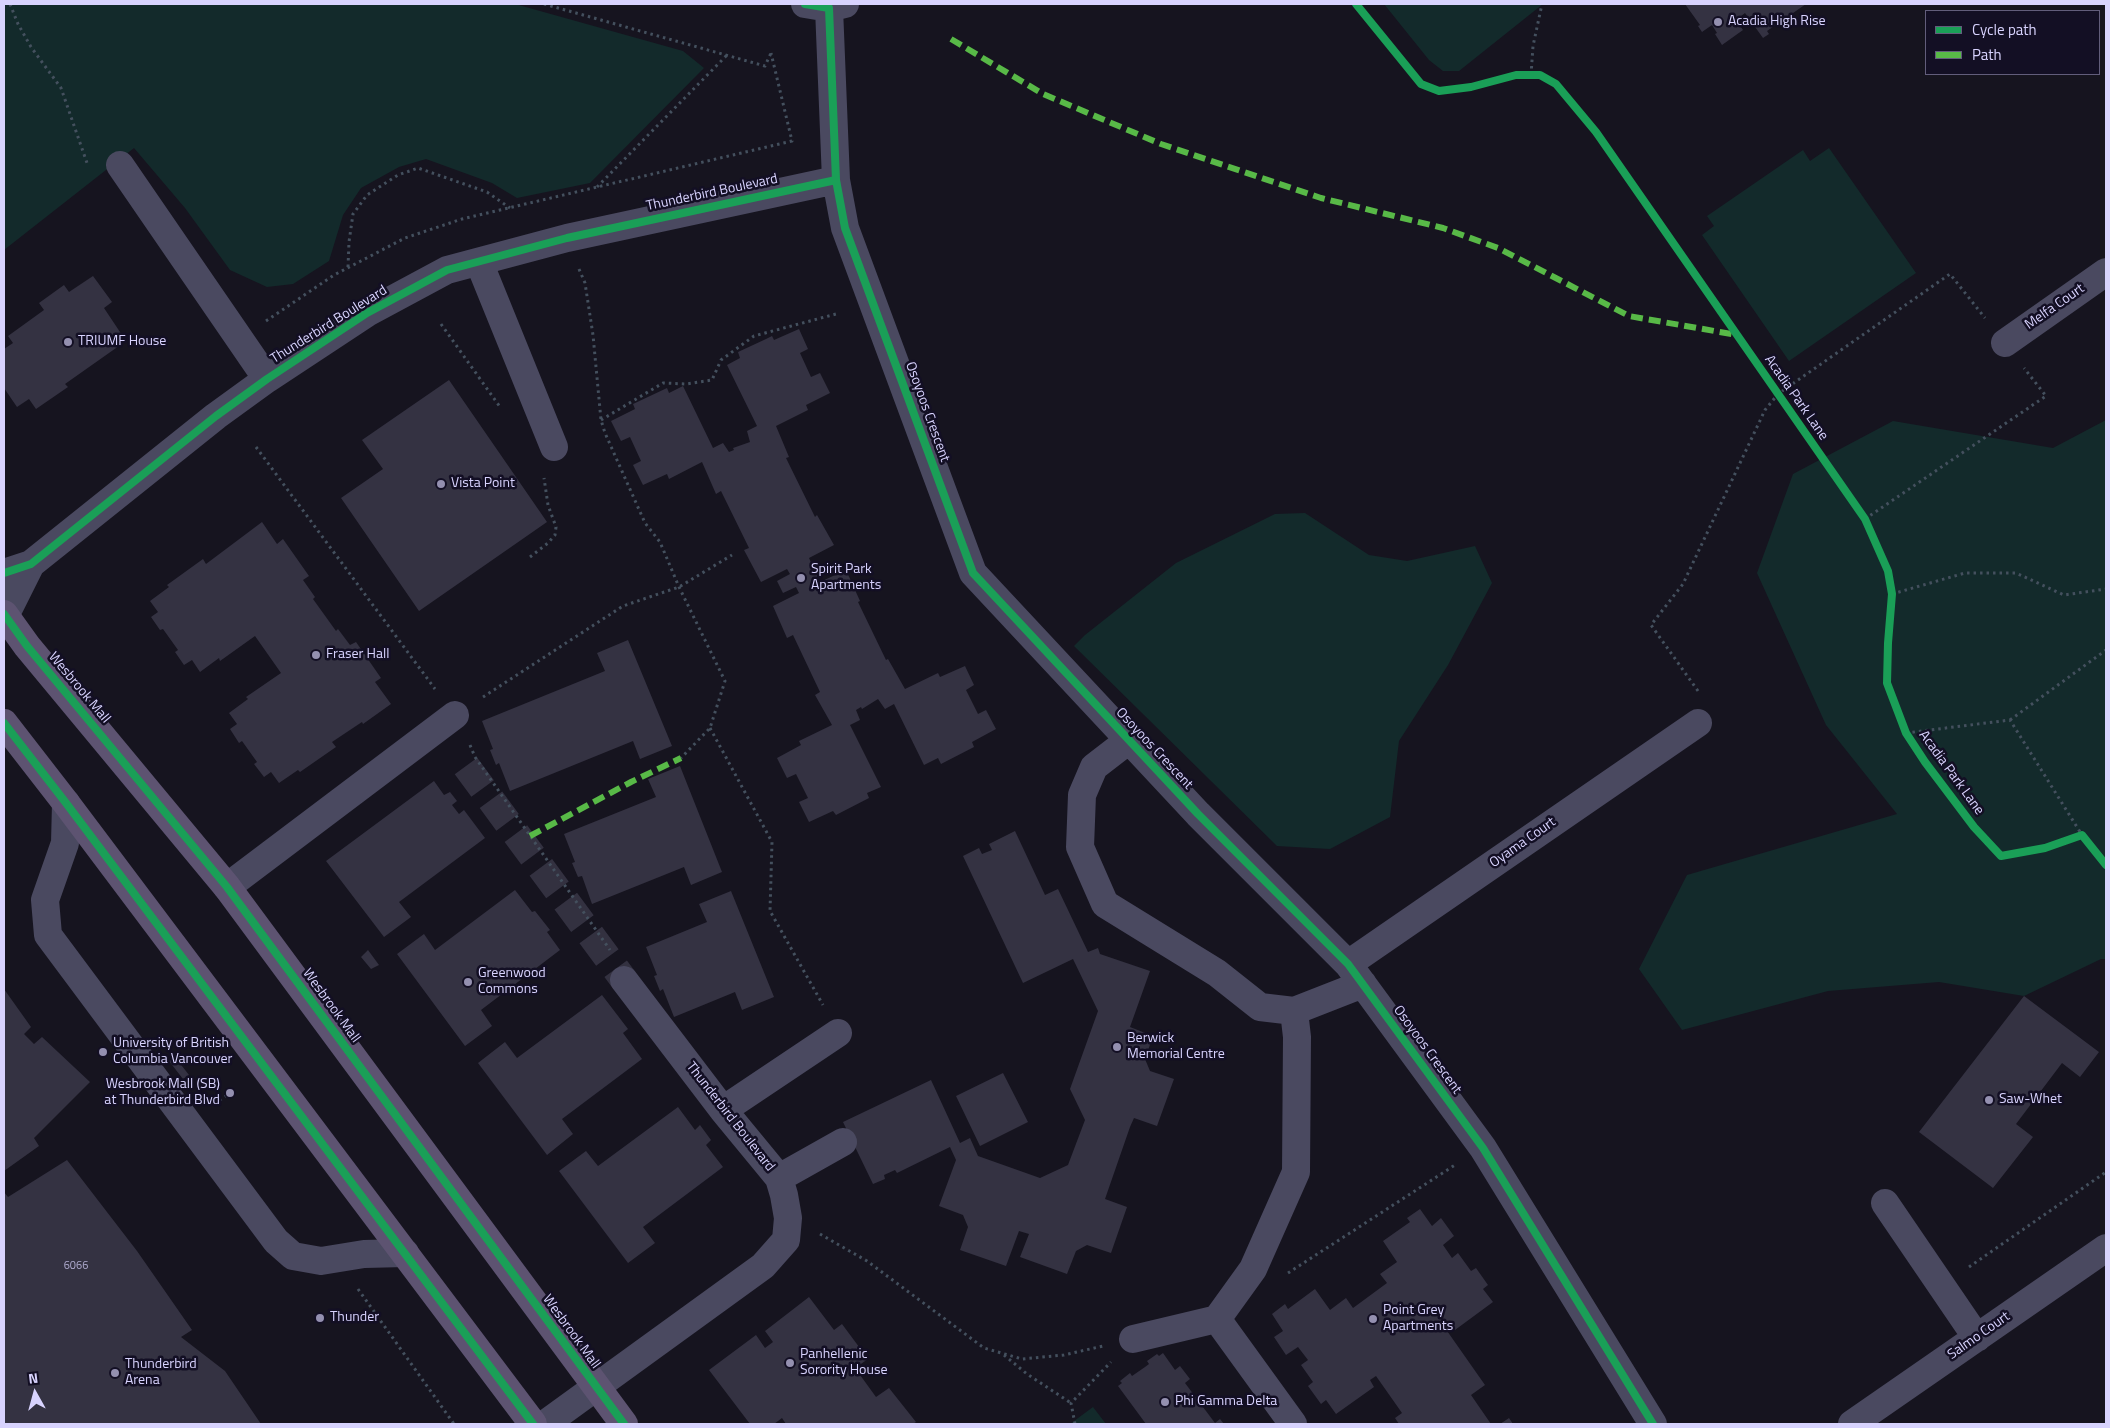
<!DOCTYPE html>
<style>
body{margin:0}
#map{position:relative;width:2110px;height:1428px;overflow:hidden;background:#16141f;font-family:"Titillium Web",sans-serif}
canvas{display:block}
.frame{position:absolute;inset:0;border:5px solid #d8d3fe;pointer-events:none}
.legend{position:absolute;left:1925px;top:10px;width:175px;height:65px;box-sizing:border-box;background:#130f24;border:1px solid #625d7b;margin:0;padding:6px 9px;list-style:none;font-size:15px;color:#d8d3fe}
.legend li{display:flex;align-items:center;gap:10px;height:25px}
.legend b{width:25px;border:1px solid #625d7b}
.north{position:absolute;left:10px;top:1368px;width:50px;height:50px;-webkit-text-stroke:4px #130f24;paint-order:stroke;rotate:353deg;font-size:14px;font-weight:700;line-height:20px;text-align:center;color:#d8d3fe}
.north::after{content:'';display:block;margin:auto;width:18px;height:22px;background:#d8d3fe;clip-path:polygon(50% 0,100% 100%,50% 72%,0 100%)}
</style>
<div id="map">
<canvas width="2110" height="1428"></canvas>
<div class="frame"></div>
<ul class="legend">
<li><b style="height:6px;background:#1a9f57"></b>Cycle path</li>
<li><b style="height:6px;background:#58b947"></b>Path</li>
</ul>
<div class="north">N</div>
</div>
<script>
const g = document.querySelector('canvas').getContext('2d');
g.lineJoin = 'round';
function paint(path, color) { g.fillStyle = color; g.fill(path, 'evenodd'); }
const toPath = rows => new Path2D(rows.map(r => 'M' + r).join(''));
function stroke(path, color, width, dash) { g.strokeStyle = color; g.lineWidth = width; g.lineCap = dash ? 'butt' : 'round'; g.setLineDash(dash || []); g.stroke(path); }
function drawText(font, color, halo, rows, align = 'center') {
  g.font = font + ' "Titillium Web",sans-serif'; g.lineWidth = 5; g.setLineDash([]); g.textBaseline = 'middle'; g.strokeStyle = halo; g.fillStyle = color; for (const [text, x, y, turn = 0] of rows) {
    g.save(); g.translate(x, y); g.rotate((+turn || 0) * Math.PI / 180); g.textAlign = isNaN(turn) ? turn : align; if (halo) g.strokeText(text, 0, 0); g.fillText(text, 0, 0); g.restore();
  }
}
const green = toPath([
 [4,4,515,4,683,51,704,68,590,183,517,198,492,183,426,159,399,167,361,188,343,215,329,261,293,284,267,287,230,270,185,208,134,148,4,250],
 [1384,4,1543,4,1459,71,1443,71,1429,60],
 [1829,148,1916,273,1789,361,1702,235,1714,226,1707,216,1803,150,1810,161],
 [2106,420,2106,959,2101,959,2024,996,1939,982,1828,991,1682,1030,1639,969,1687,875,1897,814,1826,725,1757,573,1793,474,1893,421,2053,448],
 [1305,513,1369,555,1407,561,1475,546,1492,583,1448,665,1399,741,1390,817,1330,849,1277,846,1074,646,1085,635,1176,563,1275,514],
 [1093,1407,1106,1424,1070,1424]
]);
const building = toPath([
 [1685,4,1806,4,1767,31,1769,34,1763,38,1745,13,1736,20,1743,30,1722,45,1715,34,1717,33,1712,25,1702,32,1698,26,1700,25],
 [93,276,112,302,104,308,126,341,65,384,68,387,36,409,29,399,17,407,4,388,4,349,13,343,8,336,44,310,39,303,64,285,69,292],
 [799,329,808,349,800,353,811,377,820,373,830,393,806,405,808,410,776,426,789,457,786,458,815,517,817,515,834,545,809,558,820,582,846,570,860,601,858,602,886,660,888,659,905,689,938,673,940,677,965,666,974,685,966,690,978,714,986,710,996,729,972,742,974,747,941,764,938,758,924,765,894,704,885,709,878,699,862,709,861,707,856,710,860,720,850,725,881,787,867,793,869,798,836,815,833,811,809,822,799,802,808,798,796,774,787,778,777,758,801,745,799,741,832,725,815,695,820,692,793,635,787,638,773,606,799,593,796,587,783,593,777,581,790,574,787,569,761,582,744,550,749,548,721,491,716,494,702,462,669,479,667,474,643,485,633,465,641,461,630,437,621,441,611,421,635,409,633,404,667,388,669,393,683,386,713,448,723,443,729,452,734,450,733,448,750,442,747,431,757,426,727,365,740,358,738,352,766,339,772,336,774,340],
 [449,380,547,522,419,611,341,498,383,469,362,440],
 [262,522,277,544,283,539,309,576,303,580,315,597,313,599,336,631,338,629,350,645,356,642,381,678,375,682,391,704,363,724,362,722,332,742,336,747,300,772,298,770,279,783,271,772,264,777,254,764,257,762,242,741,239,743,230,729,237,724,229,713,248,699,246,697,281,673,255,636,220,661,219,658,200,672,192,660,184,665,175,652,178,650,163,629,160,630,151,617,158,612,150,601,169,587,167,585,203,559,206,564],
 [628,640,672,746,640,759,633,741,510,791,499,763,496,765,490,750,493,749,482,721,605,671,597,653],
 [680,766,722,872,691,885,684,867,592,904,582,876,578,877,572,863,575,862,564,834,656,797,648,779],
 [434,781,444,795,450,792,457,801,452,805,459,814,464,810,485,838,399,902,411,917,384,937,326,861],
 [1015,831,1045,895,1058,889,1088,952,1098,948,1100,954,1150,971,1130,1027,1153,1036,1145,1059,1150,1071,1174,1079,1157,1126,1134,1118,1130,1127,1105,1199,1127,1207,1111,1253,1087,1245,1076,1251,1067,1274,1020,1257,1029,1234,1019,1231,1006,1266,960,1250,968,1227,963,1215,939,1206,956,1160,950,1147,897,1173,895,1170,884,1175,885,1179,873,1184,843,1122,931,1080,960,1143,970,1138,978,1156,1040,1178,1068,1165,1085,1120,1070,1089,1098,1011,1073,959,1023,983,963,856,979,848,982,854,992,850,989,844],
 [515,890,532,912,535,911,550,930,547,932,560,950,481,1010,492,1026,465,1046,397,954,424,934,435,950],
 [731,891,774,997,742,1010,735,992,674,1017,663,989,660,991,654,976,657,975,646,947,707,922,699,904],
 [368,950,379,965,371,969,361,957],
 [4,989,31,1027,24,1034,34,1044,42,1037,90,1082,34,1138,39,1146,4,1171],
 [602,995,628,1029,623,1033,642,1059,562,1119,573,1134,547,1155,478,1063,505,1042,517,1058],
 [2024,996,2099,1052,2080,1077,2062,1063,2016,1124,2033,1137,1993,1188,1919,1132],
 [175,1057,189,1075,183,1079,169,1061],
 [1003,1073,1028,1122,980,1146,956,1096],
 [678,1107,695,1130,700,1125,711,1140,706,1145,723,1167,643,1227,655,1243,628,1263,559,1171,586,1151,598,1166],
 [67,1160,137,1251,192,1330,181,1337,225,1371,261,1424,4,1424,4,1192,8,1197],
 [1420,1209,1432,1226,1441,1218,1454,1236,1443,1245,1452,1258,1458,1253,1471,1271,1476,1268,1488,1285,1483,1289,1493,1302,1455,1330,1450,1324,1445,1328,1485,1385,1471,1395,1491,1424,1399,1424,1395,1418,1402,1413,1376,1376,1370,1380,1374,1387,1336,1414,1326,1400,1321,1404,1308,1386,1313,1382,1301,1365,1308,1360,1298,1347,1286,1355,1274,1337,1283,1331,1272,1314,1285,1304,1288,1309,1315,1289,1330,1310,1346,1298,1353,1308,1387,1283,1380,1274,1397,1262,1383,1241,1410,1222,1407,1218],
 [809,1297,834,1330,842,1324,868,1359,855,1368,876,1397,889,1388,916,1422,913,1424,786,1424,782,1418,774,1424,750,1424,709,1370,756,1335,765,1348,773,1342,765,1331],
 [1163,1353,1175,1370,1180,1366,1190,1379,1185,1383,1215,1423,1220,1419,1224,1424,1146,1424,1118,1386,1122,1383,1120,1381,1130,1373,1132,1376,1145,1367,1149,1364,1147,1361,1157,1354,1159,1356],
 [1509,1418,1513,1424,1500,1424]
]);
const minorTunnel = toPath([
 [466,766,624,980]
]);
const path = toPath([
 [10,4,18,24,31,47,61,88,87,163],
 [544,4,765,66,771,53],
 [1531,75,1533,46,1542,4],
 [597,187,727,55],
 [348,267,349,242,353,214,367,195,398,175,418,168,487,192,510,208],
 [579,269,585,283,593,335,601,420,605,433,645,523,660,542,679,587,725,681,710,728,681,758],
 [266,321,334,275,405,238,462,219,792,141,771,53],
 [441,324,500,407],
 [601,420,663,383,686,384,712,380,721,360,754,336,836,314],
 [256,447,435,689],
 [1865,519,2046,396,2024,368],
 [530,557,548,543,555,535,556,527,548,505,544,478],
 [1892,594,1965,573,2016,573,2064,595,2106,589],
 [1698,691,1651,625,1683,584,1765,410,1778,394,1950,274,1985,318],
 [483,697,623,606,679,587,732,555],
 [2010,720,2106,650],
 [710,728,772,842,770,911,823,1005],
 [1906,733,2010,720,2082,835],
 [470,745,475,757,610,950],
 [214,1104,230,1093],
 [820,1234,867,1261,984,1348,1022,1359,1064,1355,1103,1346],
 [1969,1267,2106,1172],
 [1288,1273,1455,1165],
 [358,1289,454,1424],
 [1004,1355,1027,1374,1071,1403],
 [1075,1424,1071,1403,1111,1362]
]);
const minor = toPath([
 [805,4,829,8,845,4],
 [829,8,836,180,845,228,973,573,1198,814,1348,964,1483,1148,1653,1424],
 [120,165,267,379],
 [479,262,554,447],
 [2005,343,2106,272],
 [4,573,31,564,216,416,267,379,367,313,447,270,567,238,836,180],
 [4,618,31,564],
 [1129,740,1094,767,1082,795,1080,847,1105,904,1217,973,1260,1007,1294,1011,1363,984],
 [66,803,65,843,45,900,48,935,276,1241,293,1256,321,1261,364,1254,405,1253],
 [227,887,455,715],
 [1348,964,1698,723],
 [723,1110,838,1033],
 [779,1178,843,1142],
 [1885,1203,1977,1338],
 [1217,1319,1253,1269,1296,1172,1297,1037,1294,1011],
 [1133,1339,1217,1319,1293,1424],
 [545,1424,763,1266,786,1240,788,1218,784,1195,779,1178,723,1110,624,980],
 [1852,1424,2106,1248]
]);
const major = toPath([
 [4,614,27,646,227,887,624,1424],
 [4,723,66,803,533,1424]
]);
const quiet = toPath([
 [951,39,1043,94,1161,144,1321,198,1443,228,1498,248,1629,316,1737,335],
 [530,836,631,782,681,758]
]);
const cycleway = toPath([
 [805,4,829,8,836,180,845,228,973,573,1198,814,1348,964,1483,1148,1653,1424],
 [1356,4,1421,84,1439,91,1471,87,1516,75,1540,75,1556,84,1596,132,1865,519,1888,571,1892,594,1888,643,1887,683,1906,733,1925,762,1974,827,2001,856,2045,848,2082,835,2106,865],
 [4,573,31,564,216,416,267,379,367,313,447,270,567,238,836,180],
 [4,614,27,646,227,887,624,1424],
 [4,723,66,803,533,1424]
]);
const markers = [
 [1718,22,5,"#9490b0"],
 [68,342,5,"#9490b0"],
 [441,484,5,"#9490b0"],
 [801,578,5,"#9490b0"],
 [316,655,5,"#9490b0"],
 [468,982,5,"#9490b0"],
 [1117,1047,5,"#9490b0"],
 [103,1052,5,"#9490b0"],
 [230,1093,5,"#9490b0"],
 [1989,1100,5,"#9490b0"],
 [320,1318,5,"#9490b0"],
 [1373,1319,5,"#9490b0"],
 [790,1363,5,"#9490b0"],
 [115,1373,5,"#9490b0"],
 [1165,1402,5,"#9490b0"]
];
const numberNames = [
 ["6066",76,1266]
];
const poiNames = [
 ["Acadia High Rise",1728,22],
 ["TRIUMF House",78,342],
 ["Vista Point",451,484],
 ["Spirit Park",811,570],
 ["Apartments",811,586],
 ["Fraser Hall",326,655],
 ["Greenwood",478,974],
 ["Commons",478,990],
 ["Berwick",1127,1039],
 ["Memorial Centre",1127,1055],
 ["University of British",113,1044],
 ["Columbia Vancouver",113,1060],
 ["Wesbrook Mall (SB)",220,1085,"right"],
 ["at Thunderbird Blvd",220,1101,"right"],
 ["Saw-Whet",1999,1100],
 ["Point Grey",1383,1311],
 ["Apartments",1383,1327],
 ["Thunder",330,1318],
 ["Panhellenic",800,1355],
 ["Sorority House",800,1371],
 ["Thunderbird",125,1365],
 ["Arena",125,1381],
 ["Phi Gamma Delta",1175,1402]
];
const streetNames = [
 ["Thunderbird Boulevard",712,193,-12],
 ["Melfa Court",2055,307,-35],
 ["Thunderbird Boulevard",329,325,-32],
 ["Acadia Park Lane",1796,398,55],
 ["Osoyoos Crescent",927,412,70],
 ["Wesbrook Mall",79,688,50],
 ["Osoyoos Crescent",1154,749,47],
 ["Acadia Park Lane",1951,773,54],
 ["Oyama Court",1523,843,-35],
 ["Wesbrook Mall",331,1006,54],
 ["Osoyoos Crescent",1427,1050,54],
 ["Thunderbird Boulevard",730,1117,52],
 ["Wesbrook Mall",571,1332,54],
 ["Salmo Court",1979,1336,-35]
];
paint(green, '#132a2b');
paint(building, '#343242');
stroke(minorTunnel, '#333140', 28, [28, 14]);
stroke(path, '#44505e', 3, [2.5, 4]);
stroke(minor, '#4a4960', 28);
stroke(major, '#5d5371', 28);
stroke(quiet, '#58b947', 6, [12, 6]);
stroke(cycleway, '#1a9f57', 8);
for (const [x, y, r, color] of markers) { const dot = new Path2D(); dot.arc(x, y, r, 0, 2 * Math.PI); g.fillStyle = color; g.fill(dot); stroke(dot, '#130f24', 2); }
drawText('11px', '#afabcf', null, numberNames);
drawText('14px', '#d8d3fe', '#130f24', poiNames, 'left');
drawText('14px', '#d8d3fe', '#130f24', streetNames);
</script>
